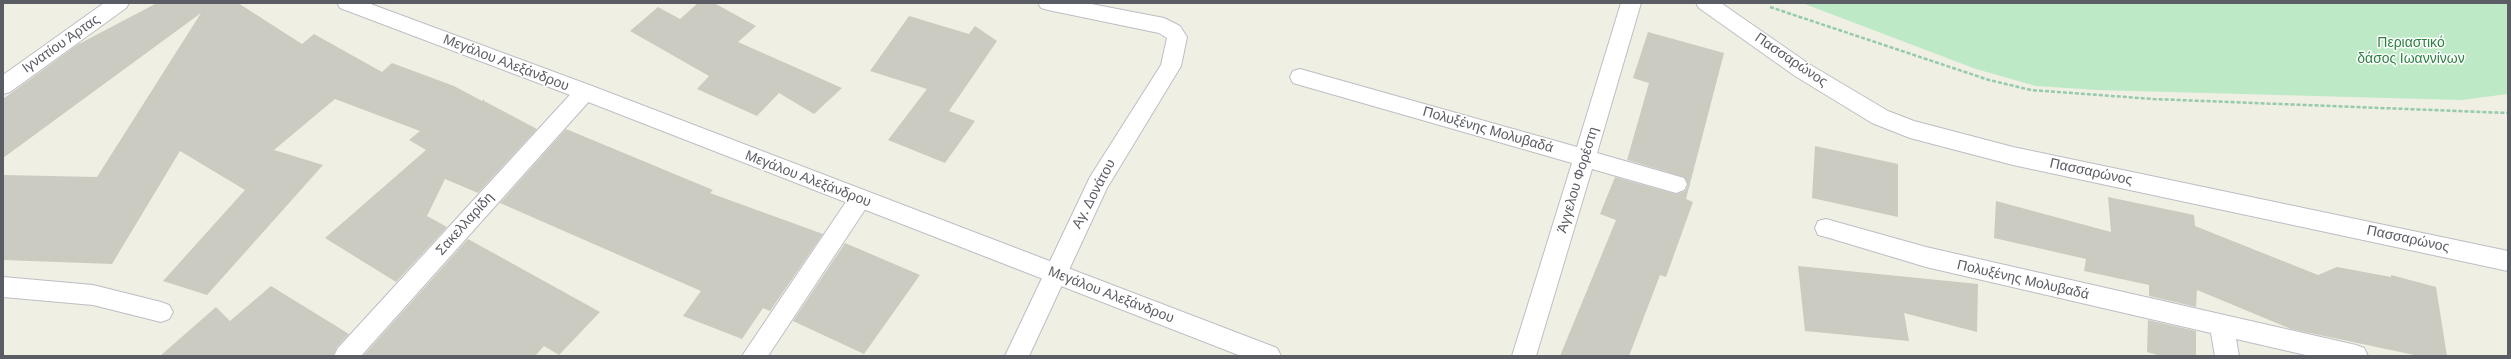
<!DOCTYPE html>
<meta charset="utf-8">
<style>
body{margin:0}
#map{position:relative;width:2511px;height:359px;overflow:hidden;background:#efefe3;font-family:Rubik,sans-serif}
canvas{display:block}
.frame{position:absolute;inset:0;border:4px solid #5b5d65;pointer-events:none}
</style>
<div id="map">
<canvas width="2511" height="359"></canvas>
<div class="frame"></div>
</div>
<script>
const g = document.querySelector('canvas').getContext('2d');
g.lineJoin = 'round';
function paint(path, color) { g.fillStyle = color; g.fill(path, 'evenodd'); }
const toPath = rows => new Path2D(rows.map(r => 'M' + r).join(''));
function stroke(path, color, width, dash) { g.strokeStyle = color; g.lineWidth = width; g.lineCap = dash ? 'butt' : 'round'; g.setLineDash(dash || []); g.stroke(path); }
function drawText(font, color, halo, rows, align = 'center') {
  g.font = font + ' Rubik,sans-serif'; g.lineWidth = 3; g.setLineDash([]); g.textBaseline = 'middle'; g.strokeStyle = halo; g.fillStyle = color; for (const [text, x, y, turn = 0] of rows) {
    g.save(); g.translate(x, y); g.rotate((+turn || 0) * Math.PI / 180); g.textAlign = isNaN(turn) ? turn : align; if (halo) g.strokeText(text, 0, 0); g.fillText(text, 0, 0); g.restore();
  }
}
const green = toPath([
 [1802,3,2508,3,2508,94,2461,100,2097,90,2036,86,1976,69]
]);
const building = toPath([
 [157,3,238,3,302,44,314,34,382,72,392,63,454,86,482,101,484,99,484,101,537,129,478,193,445,179,427,216,447,227,396,282,325,238,426,150,409,140,420,131,335,99,274,150,323,165,207,295,163,281,245,190,180,151,112,264,3,260,3,175,97,177,201,13,3,158,3,99,77,45],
 [698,3,714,3,756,26,738,42,842,88,814,114,779,93,757,116,697,89,709,76,630,31,658,7,680,19],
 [909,16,969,34,975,26,997,41,949,111,975,121,945,163,888,140,927,89,870,71],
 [1648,32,1724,53,1686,199,1693,202,1666,277,1660,275,1629,356,1560,356,1616,220,1600,214,1615,177,1676,194,1685,191,1688,185,1684,177,1627,160,1649,83,1633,78],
 [566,129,713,190,710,193,823,234,770,311,763,308,742,339,683,316,701,291,500,203],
 [1815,146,1898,164,1898,217,1812,198],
 [2108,197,2194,215,2195,226,2318,275,2337,267,2391,277,2391,275,2436,287,2447,356,2419,356,2291,329,2197,290,2196,307,2149,296,2149,285,2084,271,2086,259,1994,238,1996,201,2111,232],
 [468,239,600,312,559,355,544,346,535,356,363,356],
 [845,243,920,275,864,354,793,321],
 [1798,266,1978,284,1977,332,1904,313,1909,341,1805,331],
 [271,286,349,334,337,347,333,356,160,356,216,307,230,321],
 [2148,320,2196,331,2196,356,2161,356,2147,352]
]);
const path = toPath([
 [1770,7,1989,80,2031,90,2153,99,2508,113]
]);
const minor = toPath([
 [104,3,129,3,126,8,10,92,3,94,3,75,104,3],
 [1038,3,1086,3,1164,18,1180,26,1187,37,1181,66,1107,188,1029,356,1005,356,1090,177,1161,65,1167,38,1159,33,1048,10,1041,8,1038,3],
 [1621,3,1641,3,1597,153,1684,178,1687,184,1684,190,1676,193,1592,169,1536,356,1512,356,1572,163,1300,85,1293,83,1290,77,1293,71,1300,69,1577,147,1621,3],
 [1696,3,1721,3,1809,64,1888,111,1914,121,2013,147,2508,251,2508,271,2013,165,1910,138,1872,123,1795,76,1699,8,1696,3],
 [585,84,592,86,596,92,592,98,361,356,334,356,338,348,578,86,585,84],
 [860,190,868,193,871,199,868,205,768,356,742,356,852,193,860,190],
 [1826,219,1926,247,2356,345,2364,348,2368,356,2310,356,2236,339,2239,356,2215,356,2211,333,1926,267,1826,237,1818,235,1815,228,1818,221,1826,219],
 [3,277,93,285,161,302,169,305,173,312,169,319,161,322,93,305,3,297,3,277]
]);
const secondary = toPath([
 [337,3,368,3,592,86,1277,348,1281,356,1241,356,578,98,340,8,337,3]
]);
const parkNames = [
 ["Περιαστικό",2411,43],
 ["δάσος Ιωαννίνων",2411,59]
];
const streetNames = [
 ["Ιγνατίου Άρτας",61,44,-35],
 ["Πασσαρώνος",1791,60,34],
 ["Μεγάλου Αλεξάνδρου",506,63,21],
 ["Πολυξένης Μολυβαδά",1488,130,16],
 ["Πασσαρώνος",2091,172,12],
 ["Μεγάλου Αλεξάνδρου",808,179,21],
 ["Άγγελου Φορέστη",1578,180,-73],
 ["Αγ. Δονάτου",1094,194,-62],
 ["Σακελλαρίδη",465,224,-48],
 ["Πασσαρώνος",2408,239,12],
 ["Πολυξένης Μολυβαδά",2023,280,13],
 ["Μεγάλου Αλεξάνδρου",1111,295,21]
];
paint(green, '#bde9c6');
paint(building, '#cccbc2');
stroke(minor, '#bdbec5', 2);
stroke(secondary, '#bdbfc7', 2);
stroke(path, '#95caaf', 2.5, [4, 2]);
paint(minor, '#fff');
paint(secondary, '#fff');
drawText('14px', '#2d8242', '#fff', parkNames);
drawText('14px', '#5b5d65', '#fff', streetNames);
</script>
